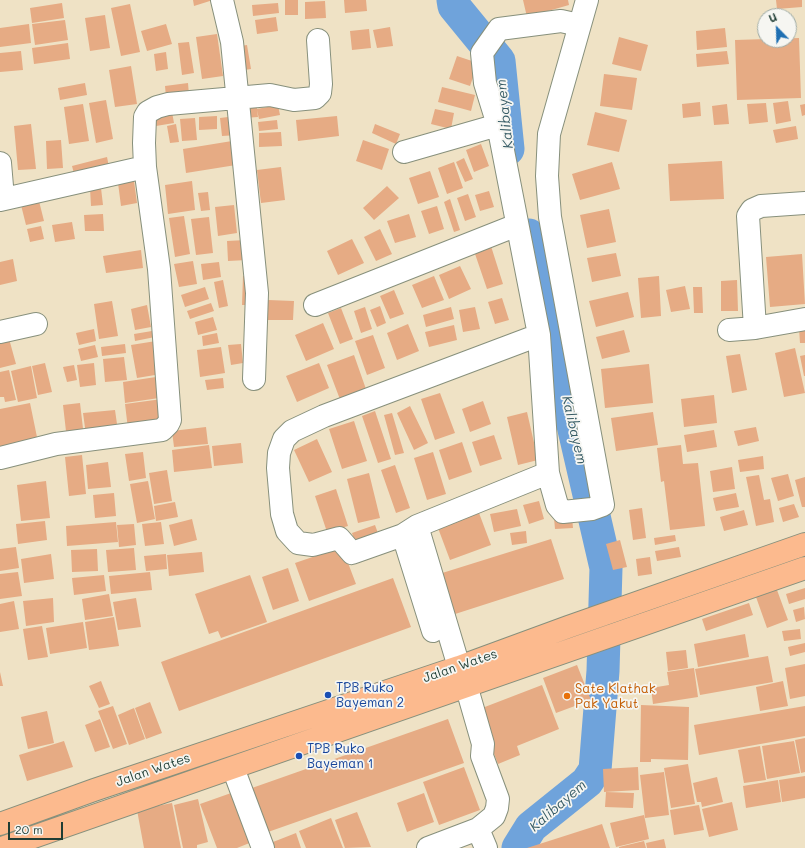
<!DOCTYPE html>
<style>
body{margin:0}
#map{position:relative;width:805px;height:848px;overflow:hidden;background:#efe2c5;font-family:Mali,sans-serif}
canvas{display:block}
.north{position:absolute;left:757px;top:8px;width:40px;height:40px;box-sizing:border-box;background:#f6f6f2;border:1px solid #a0aca6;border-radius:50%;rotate:337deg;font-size:11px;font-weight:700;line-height:16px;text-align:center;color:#1f3d34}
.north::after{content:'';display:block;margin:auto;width:14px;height:18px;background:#1f6fb2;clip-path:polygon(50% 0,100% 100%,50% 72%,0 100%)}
.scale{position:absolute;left:8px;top:822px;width:55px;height:18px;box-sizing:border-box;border:2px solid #1f3d34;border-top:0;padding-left:5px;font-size:12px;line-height:14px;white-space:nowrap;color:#1f3d34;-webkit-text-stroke:3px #f6f6f2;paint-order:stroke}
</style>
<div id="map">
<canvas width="805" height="848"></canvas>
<div class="north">U</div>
<div class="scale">20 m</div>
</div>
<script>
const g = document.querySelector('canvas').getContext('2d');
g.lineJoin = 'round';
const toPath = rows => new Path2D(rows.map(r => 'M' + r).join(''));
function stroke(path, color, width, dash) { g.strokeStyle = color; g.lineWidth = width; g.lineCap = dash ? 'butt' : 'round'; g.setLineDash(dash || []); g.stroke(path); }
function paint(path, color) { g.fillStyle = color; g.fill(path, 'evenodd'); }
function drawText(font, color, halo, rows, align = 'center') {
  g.font = font + ' Mali,sans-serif'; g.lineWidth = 3.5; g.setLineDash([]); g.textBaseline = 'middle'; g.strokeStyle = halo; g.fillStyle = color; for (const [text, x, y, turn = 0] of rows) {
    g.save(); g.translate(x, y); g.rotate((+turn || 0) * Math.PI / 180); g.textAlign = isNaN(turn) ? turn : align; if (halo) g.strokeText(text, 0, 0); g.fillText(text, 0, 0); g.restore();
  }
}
const river = toPath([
 [453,0,454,6,499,61,508,149],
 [518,848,531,827,587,782,595,770,603,671,606,568,529,235]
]);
const building = toPath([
 [193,0,213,0,194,6],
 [285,0,298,0,298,15,285,15],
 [344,0,366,0,367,11,345,13],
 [523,0,568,0,569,5,527,17],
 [776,0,802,0,802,7,777,9],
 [325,1,326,18,305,19,305,2],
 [62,3,64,18,32,23,30,8],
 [278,3,279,13,253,16,252,5],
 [130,4,140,52,121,56,111,8],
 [105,15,110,48,90,51,85,18],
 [276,17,278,31,257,34,255,20],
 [65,20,68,40,35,45,32,24],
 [29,24,31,43,0,47,0,28],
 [166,24,172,44,147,51,141,31],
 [390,27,393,46,377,48,373,30],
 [725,28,727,47,697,50,696,31],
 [369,29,371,48,352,50,350,31],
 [217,34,223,76,202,79,196,37],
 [619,37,648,45,641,71,612,64],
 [799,38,801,98,737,100,735,40],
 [189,42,194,73,182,75,178,43],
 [68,43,70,59,34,64,32,48],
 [247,45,251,69,238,71,234,47],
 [21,51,23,70,0,72,0,53],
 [727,51,729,64,697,67,696,54],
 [166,52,168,69,156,71,154,54],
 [457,56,478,63,470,86,449,79],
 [131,66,137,104,115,107,109,70],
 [604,74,637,78,632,110,600,106],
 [85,83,87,95,60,100,58,88],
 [188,83,189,95,166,97,165,86],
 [442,87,475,95,471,111,438,102],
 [106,100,113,139,96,143,89,103],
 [788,101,791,121,776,124,773,103],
 [700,102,701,116,683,118,682,104],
 [766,103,768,122,749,124,747,104],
 [83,104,89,141,69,144,64,107],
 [727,104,729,124,714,125,712,106],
 [805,104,805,115,802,116,800,105],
 [257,105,257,109,278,105,280,115,259,119,257,110,258,117,243,118,241,107],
 [435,109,454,113,451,129,431,124],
 [172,112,174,123,150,127,148,115],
 [595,112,627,120,619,152,587,145],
 [217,116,217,129,199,130,199,117],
 [236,116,238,135,222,136,220,118],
 [337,116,339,136,298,141,296,120],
 [195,118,197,140,182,141,180,119],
 [277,120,278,129,259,131,258,122],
 [31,124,36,169,18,170,14,126],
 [176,124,179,142,170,143,167,126],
 [375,124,400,134,396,144,372,133],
 [796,126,798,139,776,143,773,130],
 [281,132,282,146,259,147,259,133],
 [61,140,63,168,47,169,46,141],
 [363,140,389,149,382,170,356,161],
 [232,141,236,165,186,173,183,149],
 [481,144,489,166,474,172,466,150],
 [107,157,110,172,76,181,72,166],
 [464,158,473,179,465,182,456,162],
 [722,161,724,199,670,201,668,164],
 [454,162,463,188,447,194,438,168],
 [612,162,620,189,580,200,572,174],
 [281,167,285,200,261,203,257,170],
 [430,171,439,197,418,204,409,178],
 [134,181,137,203,121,206,118,183],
 [192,181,195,210,168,214,165,185],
 [387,186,399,198,374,220,363,208],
 [90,188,101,188,103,205,91,206],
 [489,191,494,207,480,211,475,195],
 [208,192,210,210,201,211,198,193],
 [468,194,476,217,465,221,457,198],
 [38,197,44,221,26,225,20,201],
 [450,199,460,230,454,232,444,202],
 [234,205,237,233,218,236,215,207],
 [437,206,444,229,429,234,421,211],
 [609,209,616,242,587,248,580,215],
 [103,214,104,231,85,231,84,215],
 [409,214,416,237,395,243,387,221],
 [184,216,190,254,175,257,169,218],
 [209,217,213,253,196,255,191,219],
 [72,222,75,239,55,242,52,225],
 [41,226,44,239,30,242,27,229],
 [380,229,392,254,376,261,364,237],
 [352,239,364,263,338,275,327,251],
 [246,240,247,260,228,261,227,241],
 [490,243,503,284,487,289,473,248],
 [141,250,143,268,106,273,103,256],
 [616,253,621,276,592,282,587,258],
 [802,254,805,304,770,307,766,257],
 [13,259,17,281,0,285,0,262],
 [193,261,197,284,179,287,174,264],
 [219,262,221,277,203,280,201,264],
 [460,266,471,289,449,299,439,275],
 [243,276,249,276,247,305,242,305],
 [434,276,444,300,422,308,412,285],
 [659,276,661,316,641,318,638,278],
 [223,280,228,306,219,308,214,282],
 [737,280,738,311,721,311,721,281],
 [685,286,690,309,671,312,666,290],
 [205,287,209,299,185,307,181,295],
 [693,287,702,287,703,313,694,313],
 [394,290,404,314,390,319,380,296],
 [628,292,634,317,596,327,589,301],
 [502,298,509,320,495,324,488,302],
 [268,300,294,301,293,320,267,320],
 [112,301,118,336,99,339,94,304],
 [211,303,214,311,190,319,187,311],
 [147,305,151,327,135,330,131,309],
 [380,306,386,323,377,327,370,310],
 [365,307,372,329,361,333,354,311],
 [451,307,454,319,426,327,423,315],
 [475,307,480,329,463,332,459,310],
 [341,308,353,339,340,344,328,313],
 [213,317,217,330,198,335,195,322],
 [323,323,334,349,306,361,295,335],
 [408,324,419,351,397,360,387,333],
 [454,325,457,340,429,347,425,332],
 [799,328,805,328,805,343,800,343],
 [94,329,96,341,79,345,76,333],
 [158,330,160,336,135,341,134,334],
 [624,330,630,352,602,359,596,337],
 [217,333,219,343,203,346,202,336],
 [8,335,16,364,0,368,0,337],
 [373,335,385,368,367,375,355,341],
 [156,341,161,374,137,378,131,345],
 [125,344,126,353,102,356,101,347],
 [241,344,243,363,231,365,228,345],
 [95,345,98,357,81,361,78,349],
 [221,347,225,373,200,377,197,350],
 [795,348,805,393,784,397,775,353],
 [740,354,747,390,732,393,726,356],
 [354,355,367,392,341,402,327,365],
 [805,355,805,376,804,376,800,356],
 [124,357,127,380,105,382,103,359],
 [45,363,52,392,38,395,32,366],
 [94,363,96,385,80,387,77,365],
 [319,363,329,388,297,402,286,376],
 [649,364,653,403,605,408,601,369],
 [74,365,77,380,67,382,63,367],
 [31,366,37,398,18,402,11,371],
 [9,370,16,400,5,402,4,397,0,397,0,372],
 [156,377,159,398,125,403,123,382],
 [223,378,224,388,207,390,205,380],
 [440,393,455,433,435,440,421,399],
 [714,395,717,423,684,427,681,399],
 [162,399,165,424,128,429,125,404],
 [483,401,491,424,470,432,462,409],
 [30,403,38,442,0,450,0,409],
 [80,403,84,437,67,440,63,405],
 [410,406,428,443,414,450,397,413],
 [115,410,118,431,86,435,83,413],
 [375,411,391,459,378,463,362,416],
 [527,412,538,460,518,465,507,417],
 [653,412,658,445,616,451,611,418],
 [392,413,404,453,395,455,384,415],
 [354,421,367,461,342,469,329,429],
 [206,427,208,444,174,447,172,431],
 [756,427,759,441,738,446,734,431],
 [714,430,717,447,687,452,684,435],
 [494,435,502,459,480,466,472,442],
 [317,439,332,472,309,482,294,450],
 [462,442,472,472,449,480,439,450],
 [241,443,243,463,214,466,212,446],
 [209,445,212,468,174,472,172,450],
 [681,445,683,464,698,463,705,526,670,530,664,481,661,482,657,448],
 [143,452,146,478,129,481,125,454],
 [433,452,446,494,427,500,414,458],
 [82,455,86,494,69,496,65,457],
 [763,456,764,469,740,472,738,460],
 [108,462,111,487,88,489,86,465],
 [395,465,410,508,396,513,381,470],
 [732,467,735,489,713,492,710,471],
 [167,470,172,501,154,504,149,473],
 [369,473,380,518,358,523,347,479],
 [788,474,794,496,778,501,771,478],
 [759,475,764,500,770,499,774,522,756,526,746,477],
 [805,477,805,507,802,507,795,480],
 [46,481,50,518,21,521,17,485],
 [148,481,155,519,137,523,130,484],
 [336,489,348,526,327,532,315,496],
 [114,493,116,516,95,518,93,495],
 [736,493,739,507,716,511,713,498],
 [539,501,544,519,529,524,523,505],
 [175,502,178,517,156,521,154,506],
 [794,504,799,517,783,522,779,508],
 [642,508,646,538,633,540,629,510],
 [517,509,521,526,494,532,490,514],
 [744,510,748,525,724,531,720,517],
 [479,513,491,545,450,560,438,528],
 [572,517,573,528,555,529,554,518],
 [192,519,197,540,174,546,169,525],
 [45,521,47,540,18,544,16,524],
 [116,522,118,542,67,546,66,526],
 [161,522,164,544,145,546,142,524],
 [134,524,136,545,119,547,117,525],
 [375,525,379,536,356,545,352,533],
 [526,531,527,543,512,545,510,533],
 [675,535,676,541,655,545,654,538],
 [551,539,564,579,452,615,439,574],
 [620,540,627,567,613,570,606,544],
 [16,547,19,568,0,571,0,549],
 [342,547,356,584,309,601,295,563],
 [679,547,681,557,657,561,655,551],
 [134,548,136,570,108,572,106,550],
 [97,549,98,571,72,572,71,550],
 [202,552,204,572,169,576,167,555],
 [51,554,54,579,24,583,21,559],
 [166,554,167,569,146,571,144,556],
 [650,557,652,574,638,576,636,559],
 [288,568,299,601,273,610,262,577],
 [18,572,22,596,0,599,0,574],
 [150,572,152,590,111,594,109,576],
 [104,575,106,591,74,595,72,578],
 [250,575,267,622,221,638,218,631,209,634,195,594],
 [393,578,411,627,179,711,161,662],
 [805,588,805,599,789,604,786,594],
 [777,590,788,620,767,628,756,597],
 [109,594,113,616,85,620,82,599],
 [53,598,54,622,26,626,23,601],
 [136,598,141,627,118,630,113,602],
 [14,601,19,629,0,632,0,604],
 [749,603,753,615,706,631,702,619],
 [804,607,805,619,796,622,793,610],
 [114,617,119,646,89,650,85,622],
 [83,622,87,648,50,654,46,628],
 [42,626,48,657,28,660,23,629],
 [800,629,801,639,784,641,782,631],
 [745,634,749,657,698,667,694,644],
 [805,643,805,652,790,656,788,647],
 [686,650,688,668,668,671,666,652],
 [768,656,773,682,700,695,695,669],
 [805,664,805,696,790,699,785,668],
 [577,665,591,700,556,713,543,678],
 [694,668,698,697,653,704,651,688,669,685,667,672],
 [0,672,3,686,0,686],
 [101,681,110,704,99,708,89,686],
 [783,681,788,706,760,711,756,687],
 [542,685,559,729,517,746,520,755,498,764,477,710],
 [150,702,162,733,146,739,135,708],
 [641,705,689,707,688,760,651,759,651,762,640,762],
 [113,706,127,744,113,749,98,711],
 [805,706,805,736,699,755,694,725],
 [134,708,145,739,129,745,118,715],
 [47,711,54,743,28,749,21,717],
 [100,719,110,747,95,752,85,725],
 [448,719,464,763,268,832,252,788],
 [805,738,805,772,801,773,795,740],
 [64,741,73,767,27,781,19,755],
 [794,741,800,773,767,779,762,746],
 [760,746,766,780,744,783,738,750],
 [688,764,695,804,671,808,664,768],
 [464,767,480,810,439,825,423,782],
 [638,767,639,790,604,792,603,769],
 [664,772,669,815,645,818,640,775],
 [805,776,805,798,782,802,779,780],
 [717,777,723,802,702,807,701,802,697,802,693,783],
 [778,780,781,802,746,808,743,786],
 [234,792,252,842,237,848,217,848,200,804],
 [606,792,634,793,633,808,605,807],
 [424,793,434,822,407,832,397,803],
 [198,799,208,842,197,845,197,848,183,848,174,805],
 [732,802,738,830,709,837,702,809],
 [172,803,181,848,144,848,137,810],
 [699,805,704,830,674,835,670,810],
 [357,812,371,847,345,848,335,820],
 [644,815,649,839,616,847,610,823],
 [331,818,343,848,306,848,299,831],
 [602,824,610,848,527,848],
 [296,833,301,848,275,848,273,842],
 [664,839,666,848,647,848,646,843],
 [644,841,646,848,619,848,619,847]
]);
const minor = toPath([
 [222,0,232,42,257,293,254,379],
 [404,152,498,125],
 [0,163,3,198],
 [145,167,144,143,145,117,148,112,157,107,168,104,270,95,294,100,315,98,320,93,321,84,318,40],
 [0,200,145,167,159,269,170,420,168,424,162,430,56,444,0,458],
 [315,305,517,225],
 [755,328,748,216,752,210,761,206,805,203],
 [729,330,755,328,805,319],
 [0,332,36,324],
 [539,335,324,416,292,431,284,439,279,453,278,468,282,514,287,531,298,543,313,545,339,538,352,553,403,535,417,526,548,473,539,335,498,125,485,83,482,53,499,29,561,21,579,25],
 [548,473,557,505,563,512,592,509,603,505,550,217,547,176,549,134,587,0],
 [417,526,459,667],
 [403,535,433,631],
 [233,768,263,848],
 [478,829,486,848],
 [428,848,478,829,494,816,497,808,498,799,482,756,483,744,466,685]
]);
const major = toPath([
 [0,824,94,790,459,667,568,627,805,544],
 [2,848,805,568]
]);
const markers = [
 [328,695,4,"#1a4fb4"],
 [567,696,4,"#e8710a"],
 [299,756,4,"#1a4fb4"]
];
const streetNames = [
 ["Jalan Wates",460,666,-19],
 ["Jalan Wates",153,770,-19]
];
const transitNames = [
 ["TPB Ruko",336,688],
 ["Bayeman 2",336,703],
 ["TPB Ruko",307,749],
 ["Bayeman 1",307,764]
];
const foodNames = [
 ["Sate Klathak",575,689],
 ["Pak Yakut",575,704]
];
const waterNames = [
 ["Kalibayem",505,114,-96],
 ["Kalibayem",574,430,77],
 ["Kalibayem",558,806,-41]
];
stroke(river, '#6fa3db', 33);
paint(building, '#e6ab84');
stroke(minor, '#87907c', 24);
stroke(major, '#87907c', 24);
stroke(minor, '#fff', 22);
stroke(major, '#fcba8e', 22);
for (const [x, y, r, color] of markers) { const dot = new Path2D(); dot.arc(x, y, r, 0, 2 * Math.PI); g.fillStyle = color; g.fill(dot); stroke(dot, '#f6f6f2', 1.5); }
drawText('13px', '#1f3d34', '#f6f6f2', streetNames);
drawText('13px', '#164399', '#f6f6f2', transitNames, 'left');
drawText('13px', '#c56008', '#f6f6f2', foodNames, 'left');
drawText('italic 14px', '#375c66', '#f6f6f2', waterNames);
</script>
